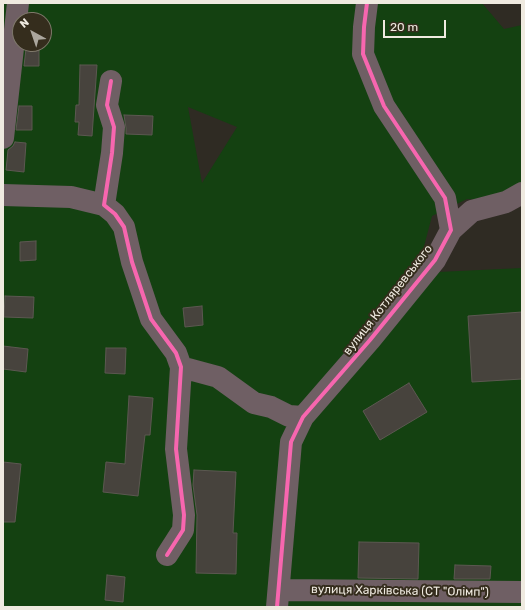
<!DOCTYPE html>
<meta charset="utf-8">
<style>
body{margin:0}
#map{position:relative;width:525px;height:610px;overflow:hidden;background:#2f2b23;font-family:Rubik,sans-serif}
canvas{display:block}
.frame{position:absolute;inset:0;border:4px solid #efeae0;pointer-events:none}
.north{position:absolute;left:12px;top:12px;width:40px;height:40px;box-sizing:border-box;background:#352d1d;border:1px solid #7f796b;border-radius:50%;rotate:320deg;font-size:11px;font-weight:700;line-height:16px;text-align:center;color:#efeae0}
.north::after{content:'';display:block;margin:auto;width:14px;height:18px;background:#aca79e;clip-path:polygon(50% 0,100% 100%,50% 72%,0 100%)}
.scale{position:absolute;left:383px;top:20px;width:63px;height:18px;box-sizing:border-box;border:2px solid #efeae0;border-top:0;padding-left:5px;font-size:12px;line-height:14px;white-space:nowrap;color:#efeae0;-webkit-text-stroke:3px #352d1d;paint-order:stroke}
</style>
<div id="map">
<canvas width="525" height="610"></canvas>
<div class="frame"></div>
<div class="north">N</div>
<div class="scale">20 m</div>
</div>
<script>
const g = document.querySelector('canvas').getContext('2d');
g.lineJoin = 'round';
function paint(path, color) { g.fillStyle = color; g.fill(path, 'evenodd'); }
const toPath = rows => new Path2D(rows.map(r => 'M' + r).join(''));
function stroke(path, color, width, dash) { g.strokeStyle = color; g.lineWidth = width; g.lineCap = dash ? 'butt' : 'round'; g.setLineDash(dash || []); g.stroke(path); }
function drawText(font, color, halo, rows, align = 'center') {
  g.font = font + ' Rubik,sans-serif'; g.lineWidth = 4; g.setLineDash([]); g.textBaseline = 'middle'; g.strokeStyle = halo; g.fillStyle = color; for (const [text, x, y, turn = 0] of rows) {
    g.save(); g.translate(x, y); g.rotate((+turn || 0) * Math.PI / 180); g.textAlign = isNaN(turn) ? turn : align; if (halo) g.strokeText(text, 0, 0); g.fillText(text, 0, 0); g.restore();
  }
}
const green = toPath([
 [3,3,482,3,504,29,522,25,522,203,467,199,432,216,417,273,522,268,522,607,3,607],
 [20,20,44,20,44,44,20,44],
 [188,107,237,127,202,183]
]);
const building = toPath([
 [26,49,39,49,39,66,24,66,26,49],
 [80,65,97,65,92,136,78,135,79,122,75,122,76,105,79,105,80,65],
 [19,106,32,106,32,130,16,130,19,106],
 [124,115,153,116,152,135,126,134,126,128,124,115],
 [15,142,26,143,24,172,6,170,8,150,13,146,15,142],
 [36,241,36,260,20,261,20,242,36,241],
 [5,296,34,297,33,318,4,317,5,296],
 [202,306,203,325,185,327,183,308,202,306],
 [522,312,522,379,472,382,468,316,522,312],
 [3,346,28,349,26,372,3,369,3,346],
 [106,348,126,348,125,374,105,373,106,348],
 [409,383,427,412,380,440,363,411,409,383],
 [129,396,153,398,150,435,145,435,138,496,103,492,106,462,125,464,129,396],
 [3,462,21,464,15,522,3,522,3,462],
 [194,470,236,472,233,533,237,533,236,574,196,573,197,515,193,485,194,470],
 [359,542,419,543,418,579,358,578,359,542],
 [455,565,491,566,490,579,454,579,455,565],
 [107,575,125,577,123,602,105,600,107,575]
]);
const minor = toPath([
 [111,81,107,105,114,127,112,153,104,205,115,214,124,227,132,262,151,319,176,353,181,367,176,449,184,515,183,530,167,555],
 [3,138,18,3],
 [3,195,71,197,104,205],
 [451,230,472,211,506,202,522,193],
 [181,367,218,377,254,403,271,407,289,416,303,417],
 [279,590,522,592],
 [277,607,291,442,303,417,370,340,435,260,451,230,445,198,384,106,363,54,364,27,367,3]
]);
const cycleway = toPath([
 [111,81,107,105,114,127,112,153,104,205,115,214,124,227,132,262,151,319,176,353,181,367,176,449,184,515,183,530,167,555],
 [277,607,291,442,303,417,370,340,435,260,451,230,445,198,384,106,363,54,364,27,367,3]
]);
const streetNames = [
 ["вулиця Котляревського",388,300,-52],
 ["вулиця Харківська (СТ \"Олімп\")",400,591,1]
];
paint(green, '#144111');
paint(building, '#47433d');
stroke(building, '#5c5851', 1);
stroke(minor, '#6f5f64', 22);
stroke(cycleway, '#f766af', 4);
drawText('12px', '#efeae0', '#352d1d', streetNames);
</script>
